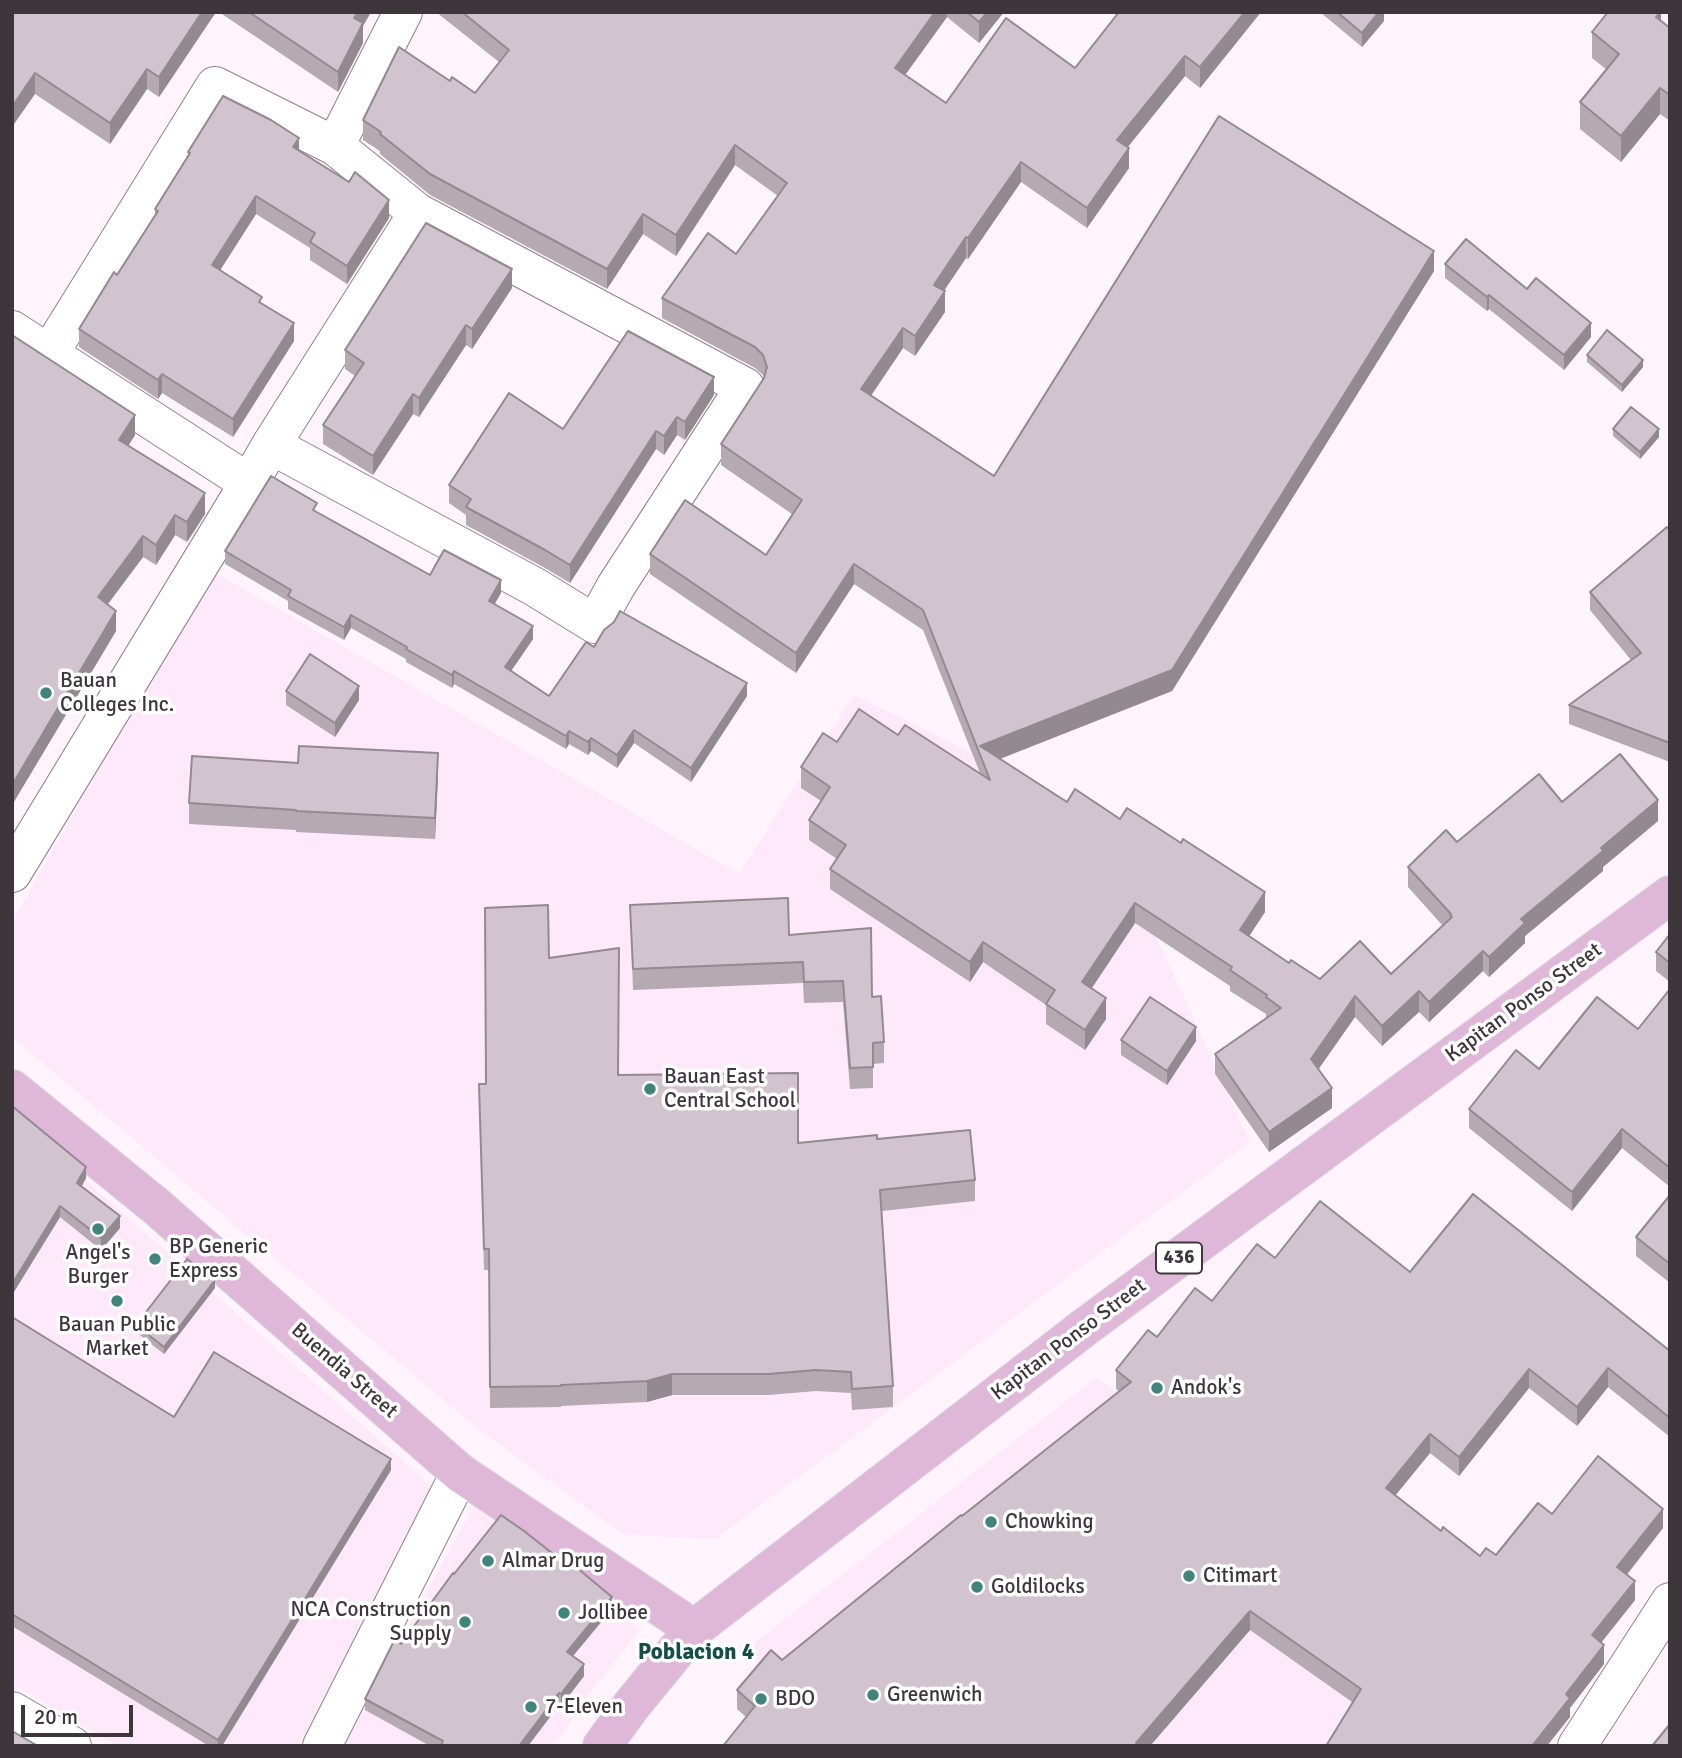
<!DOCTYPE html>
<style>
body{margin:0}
#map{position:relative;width:1682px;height:1758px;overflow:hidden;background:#fff3fc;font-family:Signika,sans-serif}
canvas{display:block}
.frame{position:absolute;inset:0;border:14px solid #3d373b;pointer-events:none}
.scale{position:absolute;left:21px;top:1705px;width:112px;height:32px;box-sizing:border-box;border:4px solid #3d373b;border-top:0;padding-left:9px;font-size:21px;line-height:24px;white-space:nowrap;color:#3d373b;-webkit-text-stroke:5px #fff;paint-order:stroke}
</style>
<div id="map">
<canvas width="1682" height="1758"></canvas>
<div class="frame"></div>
<div class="scale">20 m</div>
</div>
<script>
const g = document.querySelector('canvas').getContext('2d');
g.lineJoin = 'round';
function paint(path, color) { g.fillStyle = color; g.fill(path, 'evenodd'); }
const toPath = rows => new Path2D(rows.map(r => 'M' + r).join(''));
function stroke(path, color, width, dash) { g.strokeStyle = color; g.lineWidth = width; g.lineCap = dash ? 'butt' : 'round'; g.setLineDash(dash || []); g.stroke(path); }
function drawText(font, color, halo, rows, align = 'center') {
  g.font = font + ' Signika,sans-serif'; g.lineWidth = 7; g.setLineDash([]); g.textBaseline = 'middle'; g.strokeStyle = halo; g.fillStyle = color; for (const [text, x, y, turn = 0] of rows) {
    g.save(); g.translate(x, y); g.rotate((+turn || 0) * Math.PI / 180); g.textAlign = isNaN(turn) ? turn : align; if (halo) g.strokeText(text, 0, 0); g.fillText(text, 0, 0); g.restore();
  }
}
const built = toPath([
 [212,571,739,874,854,695,1100,815,1250,1142,715,1539,624,1535,477,1428,12,1037,12,922],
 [12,1115,433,1488,298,1746,117,1746,12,1683],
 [1097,1377,1303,1542,1416,1746,858,1746,744,1651],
 [478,1499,640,1629,594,1688,554,1746,341,1746]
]);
const minor = toPath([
 [335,146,403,12],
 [12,330,249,483,271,445,418,213],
 [49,354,215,86,335,146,418,213,745,387,616,586,595,624,535,587,271,445],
 [12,873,249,483],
 [12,1711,72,1746],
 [322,1746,460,1473],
 [1577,1746,1670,1602]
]);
const major = toPath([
 [12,1089,157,1207,460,1473,694,1629],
 [602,1746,631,1706,694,1629,1085,1327,1670,895]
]);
const wall = toPath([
 [12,12,216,12,159,97,147,89,110,144,35,94],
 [219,12,371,12,363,26,363,43,338,92],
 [436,12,1004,12,979,43,947,17,905,75,946,103,1075,68,1261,12,1200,88,1185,76,1128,147,1129,168,1087,228,1021,182,968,259,966,258,944,291,945,312,915,356,903,348,871,396,994,476,1434,271,1172,691,1000,759,1067,802,1265,912,1249,936,1289,963,1320,979,1391,974,1443,926,1408,887,1408,867,1457,842,1562,802,1658,821,1603,867,1603,871,1525,936,1525,943,1489,977,1483,971,1429,1022,1419,1012,1382,1046,1355,1017,1318,1069,1332,1108,1269,1152,1215,1074,1215,1054,1266,1018,1266,1014,1230,991,1230,986,1135,923,1091,989,1106,1019,1085,1050,1046,1024,1046,1005,983,962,970,982,830,889,830,869,837,859,809,840,809,820,821,801,801,788,801,767,837,742,898,735,980,773,923,630,854,584,796,673,650,574,650,554,766,555,792,514,721,465,721,444,764,378,763,375,755,368,662,318,662,298,736,254,778,196,735,165,676,256,643,234,607,289,430,195,380,154,380,151,363,140,363,120,450,81,475,93,499,62],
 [1320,12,1384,12,1384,21,1362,47],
 [1661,12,1661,21,1670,28,1670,121,1660,114,1621,162,1580,129,1580,102,1607,70,1592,58,1592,32],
 [299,151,389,218,347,284,310,260,310,248,256,214,220,270,262,304,294,341,233,437,162,393,158,399,79,347,79,329,117,275,155,216,155,209,188,156,188,152],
 [1445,264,1527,289,1591,337,1564,370,1489,309,1487,311,1445,278],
 [512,288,472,349,466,345,419,417,413,414,373,475,323,444,323,425,355,376,345,369,345,350],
 [12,335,135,435,129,445,205,514,187,542,175,535,156,565,143,557,108,604,116,631,12,805],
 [1587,355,1643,367,1622,392,1587,362],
 [714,395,685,440,677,435,664,455,656,449,570,583,545,568,466,525,466,515,449,503,449,485],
 [1613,429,1659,437,1640,459,1613,436],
 [317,512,430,575,501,593,494,604,533,639,511,671,549,696,594,647,747,696,691,782,634,743,617,768,591,751,588,755,569,744,566,749,454,684,452,688,406,662,406,659,351,628,344,640,288,609,288,601,225,564,225,551],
 [1670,531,1670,762,1569,724,1569,705,1631,660,1590,610,1590,592],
 [286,691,359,700,335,737,286,705],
 [438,774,435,839,296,832,296,830,189,824,189,803],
 [630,905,789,935,872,997,884,1042,884,1063,873,1064,873,1088,850,1089,843,1002,804,1003,803,983,633,990],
 [1670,934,1670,982,1656,971,1656,952],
 [549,958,618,1075,798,1143,877,1139,975,1180,975,1201,882,1211,893,1386,893,1407,852,1410,851,1393,816,1391,769,1395,672,1395,647,1402,561,1406,561,1407,490,1408,489,1270,484,1270,479,1084,486,1084],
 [1670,989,1670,1187,1622,1148,1572,1211,1469,1128,1469,1109,1539,1069,1638,1029],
 [1121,1040,1196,1041,1167,1085,1121,1055],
 [12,1106,86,1178,82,1186,120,1228,101,1250,60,1217,12,1295],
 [1670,1195,1670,1283,1636,1256,1636,1237],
 [1275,1258,1410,1272,1670,1351,1670,1437,1608,1387,1577,1426,1529,1388,1459,1476,1430,1453,1395,1495,1441,1531,1480,1556,1496,1555,1552,1514,1663,1528,1627,1575,1635,1600,1601,1643,1604,1664,1570,1708,1570,1717,1352,1702,1250,1630,1150,1746,723,1746,746,1717,737,1709,737,1690,782,1660,1119,1391,1116,1389,1116,1370,1157,1337],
 [215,1288,164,1354,136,1332,136,1325],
 [12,1317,174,1417,391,1470,222,1746,209,1746,12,1626],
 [612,1609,573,1656,584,1676,561,1706,559,1705,528,1746,430,1746,365,1710,365,1699,401,1644]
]);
const shadedWall = toPath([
 [202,12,216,12,159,97,159,77],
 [358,12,371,12,363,26,363,43,338,92,338,72,354,18],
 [935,12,947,12,947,17,895,89,895,68],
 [987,12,1004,12,979,43,979,22],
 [1245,12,1261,12,1200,88,1200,67],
 [1379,12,1384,12,1384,21,1362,47,1362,33],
 [1660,12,1661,12,1661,37,1656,17],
 [1185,56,1185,76,1117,160,1117,140],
 [147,69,147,89,110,144,110,123],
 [35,73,35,94,12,127,12,107],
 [1660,88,1660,114,1621,162,1621,136],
 [299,138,299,156,293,147],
 [735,145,735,165,676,256,676,235],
 [1129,148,1129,168,1087,228,1087,208],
 [1021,162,1021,182,968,259,968,238],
 [256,196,256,214,212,283,212,265],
 [389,200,389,218,347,284,347,266],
 [643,214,643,234,607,289,607,269],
 [966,237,966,258,934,305,934,285],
 [1434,251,1434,271,1172,691,984,765,980,746],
 [512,269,512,288,472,349,472,329],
 [945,291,945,312,915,356,915,336],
 [1489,295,1489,309,1487,311,1487,297],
 [294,323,294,341,233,437,233,419],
 [1591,323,1591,337,1564,370,1564,355],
 [466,325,466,345,419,417,419,398],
 [903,328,903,348,861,410,861,389],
 [1643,360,1643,367,1622,392,1622,385],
 [162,374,162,393,158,399,158,380],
 [714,377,714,395,685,440,685,422],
 [413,394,413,414,373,475,373,456],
 [135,415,135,435,119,460,119,440],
 [677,417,677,435,664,455,664,436],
 [1659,429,1659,437,1640,459,1640,452],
 [656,431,656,449,570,583,570,565],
 [205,493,205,514,187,542,187,522],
 [175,515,175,535,156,565,156,545],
 [143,536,143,557,98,617,98,597],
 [854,564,854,584,796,673,796,653],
 [501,580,501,593,489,614,489,601],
 [116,611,116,631,12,805,12,785],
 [351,615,351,628,344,640,344,627],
 [533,626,533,639,505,680,505,667],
 [454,671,454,684,452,688,452,675],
 [747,683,747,696,691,782,691,768],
 [359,686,359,700,335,737,335,723],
 [634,730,634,743,617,768,617,755],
 [569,731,569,744,566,749,566,736],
 [591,738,591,751,588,755,588,742],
 [438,753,438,774,435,839,435,818],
 [1658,800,1658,821,1603,867,1603,871,1525,936,1525,943,1489,977,1489,957,1521,919,1601,848],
 [1265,892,1265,912,1240,950,1240,930],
 [1135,903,1135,923,1082,1003,1082,982],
 [983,942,983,962,970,982,970,962],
 [1483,951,1483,971,1429,1022,1429,1002],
 [1419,991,1419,1012,1382,1046,1382,1026],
 [1355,996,1355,1017,1311,1080,1311,1059],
 [1106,998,1106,1019,1085,1050,1085,1030],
 [1196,1027,1196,1041,1167,1085,1167,1071],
 [1332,1088,1332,1108,1269,1152,1269,1132],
 [1622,1129,1622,1148,1572,1211,1572,1192],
 [86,1167,86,1178,77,1194,77,1183],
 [60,1206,60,1217,12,1295,12,1284],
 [120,1216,120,1228,101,1250,101,1238],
 [215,1280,215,1288,164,1354,164,1347],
 [1608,1368,1608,1387,1577,1426,1577,1407],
 [1529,1369,1529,1388,1459,1476,1459,1457],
 [672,1374,672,1395,647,1402,647,1381],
 [1430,1434,1430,1453,1386,1507,1386,1488],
 [391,1459,391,1470,222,1746,218,1746,218,1740],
 [1663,1509,1663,1528,1617,1586,1617,1567],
 [1635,1581,1635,1600,1592,1654,1592,1635],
 [612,1597,612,1609,567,1663,567,1652],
 [1250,1611,1250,1630,1150,1746,1136,1746,1136,1743],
 [1604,1645,1604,1664,1570,1708,1570,1717,1547,1746,1532,1746,1566,1694],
 [584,1664,584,1676,561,1706,561,1694],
 [559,1693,559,1705,528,1746,519,1746]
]);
const building = toPath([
 [12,12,202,12,159,77,147,69,110,123,35,73,12,107,12,12],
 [249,12,358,12,354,18,363,23,338,72,249,12],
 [462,12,935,12,895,68,946,103,1006,18,1075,68,1119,12,1245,12,1200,67,1185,56,1117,140,1129,148,1087,208,1021,162,968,238,966,237,934,285,945,291,915,336,903,328,861,389,994,476,1219,116,1434,251,1172,670,980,746,1067,802,1075,789,1120,819,1127,808,1181,843,1183,839,1265,892,1240,930,1289,963,1291,960,1320,979,1360,941,1391,974,1452,917,1450,915,1451,914,1408,867,1446,830,1457,842,1539,774,1562,802,1620,754,1658,800,1601,848,1603,851,1521,919,1525,923,1489,957,1483,951,1429,1002,1419,991,1382,1026,1355,996,1311,1059,1332,1088,1269,1132,1215,1054,1281,1008,1266,997,1267,995,1230,970,1232,967,1135,903,1082,982,1106,998,1085,1030,1046,1004,1055,990,983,942,970,962,830,869,846,845,809,820,830,787,801,767,823,733,837,742,859,709,898,735,905,725,990,780,923,610,854,564,796,653,650,554,685,500,766,555,802,500,721,444,764,378,767,367,763,355,755,347,662,298,708,233,736,254,787,183,735,145,676,235,643,214,607,269,430,174,380,134,381,132,363,120,399,47,450,81,452,77,475,93,509,50,462,12],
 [967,12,987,12,979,22,967,12],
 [1337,12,1379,12,1362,33,1337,12],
 [1608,12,1660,12,1656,17,1670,28,1670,95,1660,88,1621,136,1580,102,1619,54,1592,32,1608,12],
 [223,96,271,120,299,138,293,147,349,182,355,172,389,200,347,266,310,242,315,233,256,196,212,265,262,297,259,302,294,323,233,419,162,374,158,380,79,329,114,272,117,275,158,211,155,209,190,153,188,152,223,96],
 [426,223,512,269,472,329,466,325,419,398,413,394,373,456,323,425,364,363,345,350,426,223],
 [1466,239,1527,289,1536,278,1591,323,1564,355,1489,295,1487,297,1445,264,1466,239],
 [1607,330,1643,360,1622,385,1587,355,1607,330],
 [628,331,714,377,685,422,677,417,664,436,656,431,570,565,545,550,466,507,471,499,449,485,509,393,563,429,628,331],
 [12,335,135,415,119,440,205,493,187,522,175,515,156,545,143,536,98,597,116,611,12,785,12,335],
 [1631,407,1659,429,1640,452,1613,429,1631,407],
 [271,476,317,503,313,510,430,575,444,550,501,580,489,601,533,626,505,667,549,696,586,642,594,647,604,630,614,622,620,611,747,683,691,768,634,730,617,755,591,738,588,742,569,731,566,736,454,671,452,675,406,649,407,647,351,615,344,627,288,596,291,590,225,551,271,476],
 [1667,527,1670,531,1670,743,1569,705,1641,653,1590,592,1667,527],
 [310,654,359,686,335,723,286,691,310,654],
 [299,746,438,753,435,818,296,811,296,810,189,803,192,756,298,763,299,746],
 [788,898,789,935,871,928,872,997,881,996,884,1042,873,1043,873,1067,850,1068,843,981,804,982,803,962,633,969,630,905,788,898],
 [548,905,549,958,619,948,618,1075,798,1073,798,1143,877,1135,877,1139,970,1130,975,1180,880,1190,893,1386,852,1389,851,1372,816,1370,769,1374,672,1374,647,1381,561,1385,561,1386,490,1387,489,1249,484,1249,479,1084,486,1084,485,908,548,905],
 [1670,934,1670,963,1656,952,1670,934],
 [1670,989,1670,1168,1622,1129,1572,1192,1469,1109,1516,1050,1539,1069,1597,997,1638,1029,1670,989],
 [1150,997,1196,1027,1167,1071,1121,1040,1150,997],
 [12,1106,86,1167,77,1183,120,1216,101,1238,60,1206,12,1284,12,1106],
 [1473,1194,1670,1351,1670,1418,1608,1368,1577,1407,1529,1369,1459,1457,1430,1434,1386,1488,1441,1531,1443,1527,1480,1556,1486,1548,1496,1555,1538,1503,1552,1514,1598,1456,1663,1509,1617,1567,1635,1581,1592,1635,1604,1645,1566,1694,1570,1698,1532,1746,1326,1746,1361,1689,1250,1611,1136,1743,1139,1746,723,1746,755,1706,737,1690,771,1650,782,1660,961,1515,962,1516,1131,1382,1116,1370,1148,1330,1157,1337,1195,1288,1212,1301,1257,1244,1275,1258,1320,1201,1410,1272,1473,1194],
 [1670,1195,1670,1264,1636,1237,1670,1195],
 [187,1259,215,1280,164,1347,136,1325,187,1259],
 [12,1317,174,1417,214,1352,391,1459,218,1740,12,1614,12,1317],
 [501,1515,524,1531,557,1557,559,1554,564,1557,612,1597,567,1652,584,1664,561,1694,559,1693,519,1746,441,1746,443,1741,365,1699,395,1639,401,1644,453,1573,454,1574,501,1515],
 [1670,1724,1670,1746,1652,1746,1670,1724],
 [12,1731,38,1746,12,1746,12,1731]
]);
const markers = [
 [46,693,7,"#40857b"],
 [650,1089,7,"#40857b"],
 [98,1229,7,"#40857b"],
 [155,1259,7,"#40857b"],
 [117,1301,7,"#40857b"],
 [1157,1388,7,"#40857b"],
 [991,1522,7,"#40857b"],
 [488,1561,7,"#40857b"],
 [1189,1576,7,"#40857b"],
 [977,1587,7,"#40857b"],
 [564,1613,7,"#40857b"],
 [465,1622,7,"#40857b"],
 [873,1695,7,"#40857b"],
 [761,1699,7,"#40857b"],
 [531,1707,7,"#40857b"]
];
const shields = [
 [1179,1258,46]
];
const shieldNames = [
 ["436",1179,1258]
];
const poiNames = [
 ["Bauan",60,681],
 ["Colleges Inc.",60,705],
 ["Bauan East",664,1077],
 ["Central School",664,1101],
 ["BP Generic",169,1247],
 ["Express",169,1271],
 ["Angel's",98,1253,"center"],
 ["Burger",98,1277,"center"],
 ["Bauan Public",117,1325,"center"],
 ["Market",117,1349,"center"],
 ["Andok's",1171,1388],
 ["Chowking",1005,1522],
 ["Almar Drug",502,1561],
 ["Citimart",1203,1576],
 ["Goldilocks",991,1587],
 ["NCA Construction",451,1610,"right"],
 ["Supply",451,1634,"right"],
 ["Jollibee",578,1613],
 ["Greenwich",887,1695],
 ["BDO",775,1699],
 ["7-Eleven",545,1707]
];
const streetNames = [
 ["Kapitan Ponso Street",1524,1003,-36],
 ["Kapitan Ponso Street",1069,1340,-37],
 ["Buendia Street",344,1371,41]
];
const neighbourhoodNames = [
 ["Poblacion 4",696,1653]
];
paint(built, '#fee9fa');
stroke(minor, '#8f828c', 40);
stroke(major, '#d8d7d8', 40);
stroke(minor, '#fff', 38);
stroke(major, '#dfb7d9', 38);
paint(wall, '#b5a9b2');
paint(shadedWall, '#938991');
paint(building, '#d2c4cf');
stroke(building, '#938991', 2);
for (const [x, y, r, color] of markers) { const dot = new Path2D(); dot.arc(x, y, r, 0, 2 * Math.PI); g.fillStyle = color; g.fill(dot); stroke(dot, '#fff', 2.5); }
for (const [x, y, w] of shields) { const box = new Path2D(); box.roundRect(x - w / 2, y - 15.5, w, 31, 5); g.fillStyle = '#fff'; g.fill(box); stroke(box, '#3d373b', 2); }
drawText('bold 19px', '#3d373b', null, shieldNames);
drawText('21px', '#3d373b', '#fff', poiNames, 'left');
drawText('21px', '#3d373b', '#fff', streetNames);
drawText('bold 23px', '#144e46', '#fff', neighbourhoodNames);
</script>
